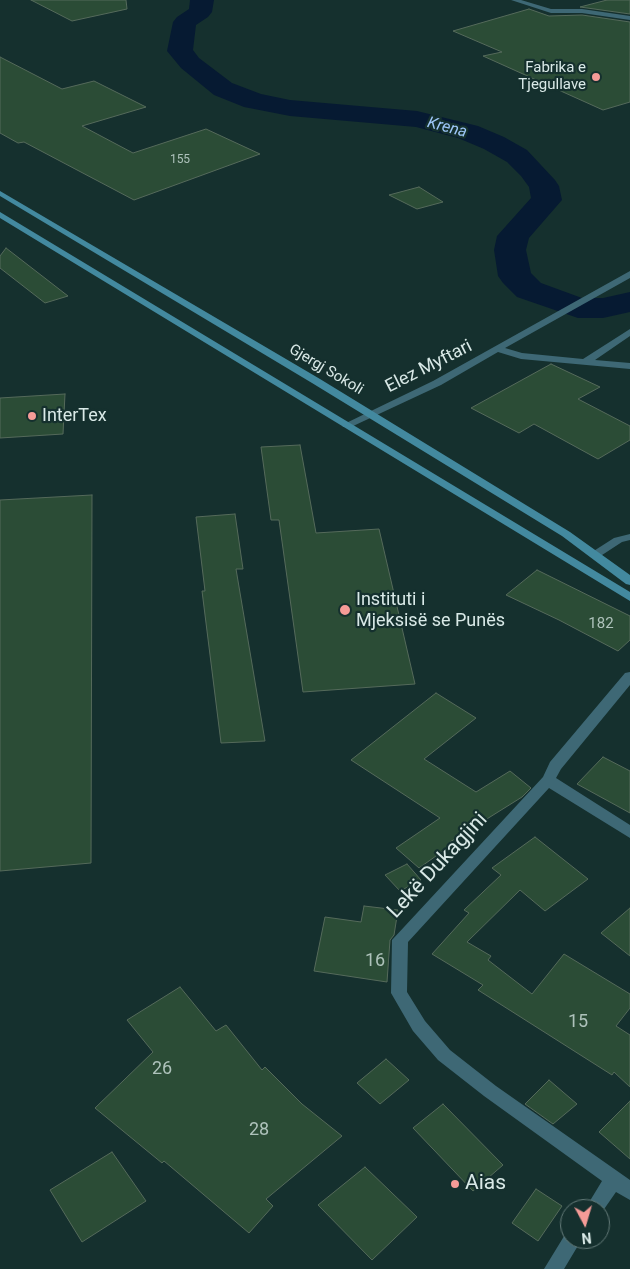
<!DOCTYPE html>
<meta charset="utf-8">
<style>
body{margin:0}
#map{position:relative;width:630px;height:1269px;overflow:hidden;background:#15302e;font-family:Roboto,sans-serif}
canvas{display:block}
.north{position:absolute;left:560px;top:1199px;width:50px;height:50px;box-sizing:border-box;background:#15302e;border:1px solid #637a78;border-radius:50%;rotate:174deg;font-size:14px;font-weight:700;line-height:20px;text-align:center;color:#d9e9e7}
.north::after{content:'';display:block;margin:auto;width:18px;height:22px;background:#f59b97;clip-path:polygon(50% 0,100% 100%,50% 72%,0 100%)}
</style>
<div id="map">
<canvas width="630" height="1269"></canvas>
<div class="north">N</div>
</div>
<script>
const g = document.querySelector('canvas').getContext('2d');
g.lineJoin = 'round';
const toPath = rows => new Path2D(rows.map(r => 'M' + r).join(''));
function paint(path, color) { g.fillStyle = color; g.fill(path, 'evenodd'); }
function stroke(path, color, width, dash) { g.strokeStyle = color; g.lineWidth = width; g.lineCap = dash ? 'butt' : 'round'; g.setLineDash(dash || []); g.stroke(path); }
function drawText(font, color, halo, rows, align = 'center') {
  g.font = font + ' Roboto,sans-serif'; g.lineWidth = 4.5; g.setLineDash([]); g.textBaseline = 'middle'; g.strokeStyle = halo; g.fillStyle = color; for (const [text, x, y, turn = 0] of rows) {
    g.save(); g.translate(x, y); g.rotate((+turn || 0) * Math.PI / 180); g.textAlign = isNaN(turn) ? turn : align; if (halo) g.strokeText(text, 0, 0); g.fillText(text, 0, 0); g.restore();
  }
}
const river = toPath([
 [190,0,214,0,212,12,208,17,196,25,193,50,199,58,232,83,261,94,290,100,417,111,478,126,504,137,527,150,555,180,559,186,562,200,529,238,526,250,531,273,541,283,582,298,603,298,630,292,630,312,603,318,578,318,517,297,503,283,498,276,494,250,497,236,531,198,529,187,521,176,507,162,484,149,458,138,416,127,290,116,244,107,214,95,181,68,167,51,173,22,177,17,189,9,190,0]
]);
const building = toPath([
 [31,0,126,0,127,9,72,21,31,0],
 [607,0,630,0,630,14,580,7,607,0],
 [529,9,549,16,582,15,630,22,630,102,603,110,483,56,502,52,453,31,529,9],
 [0,57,62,89,94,81,146,107,82,126,133,153,206,129,260,154,134,200,24,142,18,143,0,133,0,57],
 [419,187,443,202,417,209,389,195,419,187],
 [6,248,68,296,45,303,0,268,0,256,6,248],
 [551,364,600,387,578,399,630,426,630,440,598,459,534,424,519,433,471,408,551,364],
 [65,394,63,434,0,438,0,398,65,394],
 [300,445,316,533,379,529,415,684,303,692,279,520,271,520,261,447,300,445],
 [92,495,91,863,0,871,0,500,92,495],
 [235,514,243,569,236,569,265,741,221,743,202,591,205,591,196,517,235,514],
 [537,570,630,616,630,640,618,651,559,620,506,595,537,570],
 [436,693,476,718,424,759,476,792,510,771,531,788,522,797,450,842,453,844,419,868,396,848,440,818,351,760,436,693],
 [603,757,630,771,630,813,577,784,603,757],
 [535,837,588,879,545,911,520,890,467,942,491,956,488,960,532,994,564,954,630,994,630,1008,616,1026,630,1035,630,1087,614,1072,612,1075,478,990,483,985,432,954,469,913,464,910,501,875,492,868,535,837],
 [407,864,421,880,400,891,385,875,407,864],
 [364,906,398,910,394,935,390,940,387,982,314,971,325,917,361,922,364,906],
 [630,908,630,956,601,933,630,908],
 [180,987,216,1031,226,1025,262,1070,265,1067,302,1104,342,1136,266,1199,273,1206,249,1233,164,1161,162,1163,95,1108,153,1052,127,1020,180,987],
 [386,1059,409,1080,380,1104,357,1083,386,1059],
 [549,1080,577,1104,553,1124,525,1104,549,1080],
 [630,1101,630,1159,599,1132,630,1101],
 [443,1104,503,1165,473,1191,413,1128,443,1104],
 [112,1152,146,1201,82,1242,50,1190,112,1152],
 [365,1167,417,1217,372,1260,318,1205,365,1167],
 [536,1189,562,1206,538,1241,512,1223,536,1189]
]);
const minor = toPath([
 [511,0,521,0,551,9,582,9,630,16,630,20,582,13,551,13,511,0],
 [630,271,630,278,505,348,522,353,583,359,630,329,630,336,595,360,630,363,630,369,521,359,498,352,441,385,351,427,343,427,342,425,433,381,630,271],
 [630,534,630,540,622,542,599,557,595,558,589,554,614,538,630,534],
 [630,672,630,685,561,769,556,778,630,825,630,838,549,788,408,942,407,992,425,1021,450,1050,496,1086,630,1180,630,1200,616,1192,600,1215,600,1209,585,1209,602,1181,484,1096,438,1060,413,1031,391,993,392,940,543,777,550,762,625,673,630,672],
 [570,1231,570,1239,582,1239,564,1269,544,1269,566,1233,570,1231]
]);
const secondary = toPath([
 [0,191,320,379,570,532,630,575,630,585,626,584,562,536,312,383,0,196,0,191],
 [0,212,630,592,630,601,0,218,0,212]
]);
const markers = [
 [596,77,5,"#f59b97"],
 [32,416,5,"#f59b97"],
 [345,610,6,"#f59b97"],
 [455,1184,5,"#f59b97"]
];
const farNumbernames = [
 ["155",180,160]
];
const farPoinames = [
 ["Fabrika e",586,68],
 ["Tjegullave",586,85]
];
const farStreetnames = [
 ["Gjergj Sokoli",326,370,31]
];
const numberNames = [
 ["182",601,624]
];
const farWaternames = [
 ["Krena",447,128,15]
];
const streetNames = [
 ["Elez Myftari",429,367,-27]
];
const poiNames = [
 ["InterTex",42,416],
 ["Instituti i",356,600],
 ["Mjeksisë se Punës",356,621]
];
const nearNumbernames = [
 ["16",375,961],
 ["15",578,1022],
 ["26",162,1069],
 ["28",259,1130]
];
const nearStreetnames = [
 ["Lekë Dukagjini",438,866,-47]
];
const nearPoinames = [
 ["Aias",465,1184]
];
paint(river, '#061a32');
paint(building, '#2b4c36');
stroke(building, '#556a5b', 1);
paint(minor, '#3e6875');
paint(secondary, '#43899f');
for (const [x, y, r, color] of markers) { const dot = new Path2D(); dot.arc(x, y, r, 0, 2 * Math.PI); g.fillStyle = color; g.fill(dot); stroke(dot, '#15302e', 2); }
drawText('12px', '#aec2bb', null, farNumbernames);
drawText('15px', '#d9e9e7', '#15302e', farPoinames, 'right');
drawText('15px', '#d9e9e7', '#15302e', farStreetnames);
drawText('15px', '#aec2bb', null, numberNames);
drawText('italic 16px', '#9ec7f9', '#15302e', farWaternames);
drawText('18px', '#d9e9e7', '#15302e', streetNames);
drawText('18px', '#d9e9e7', '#15302e', poiNames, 'left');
drawText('18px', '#aec2bb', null, nearNumbernames);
drawText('21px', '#d9e9e7', '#15302e', nearStreetnames);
drawText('21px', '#d9e9e7', '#15302e', nearPoinames, 'left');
</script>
